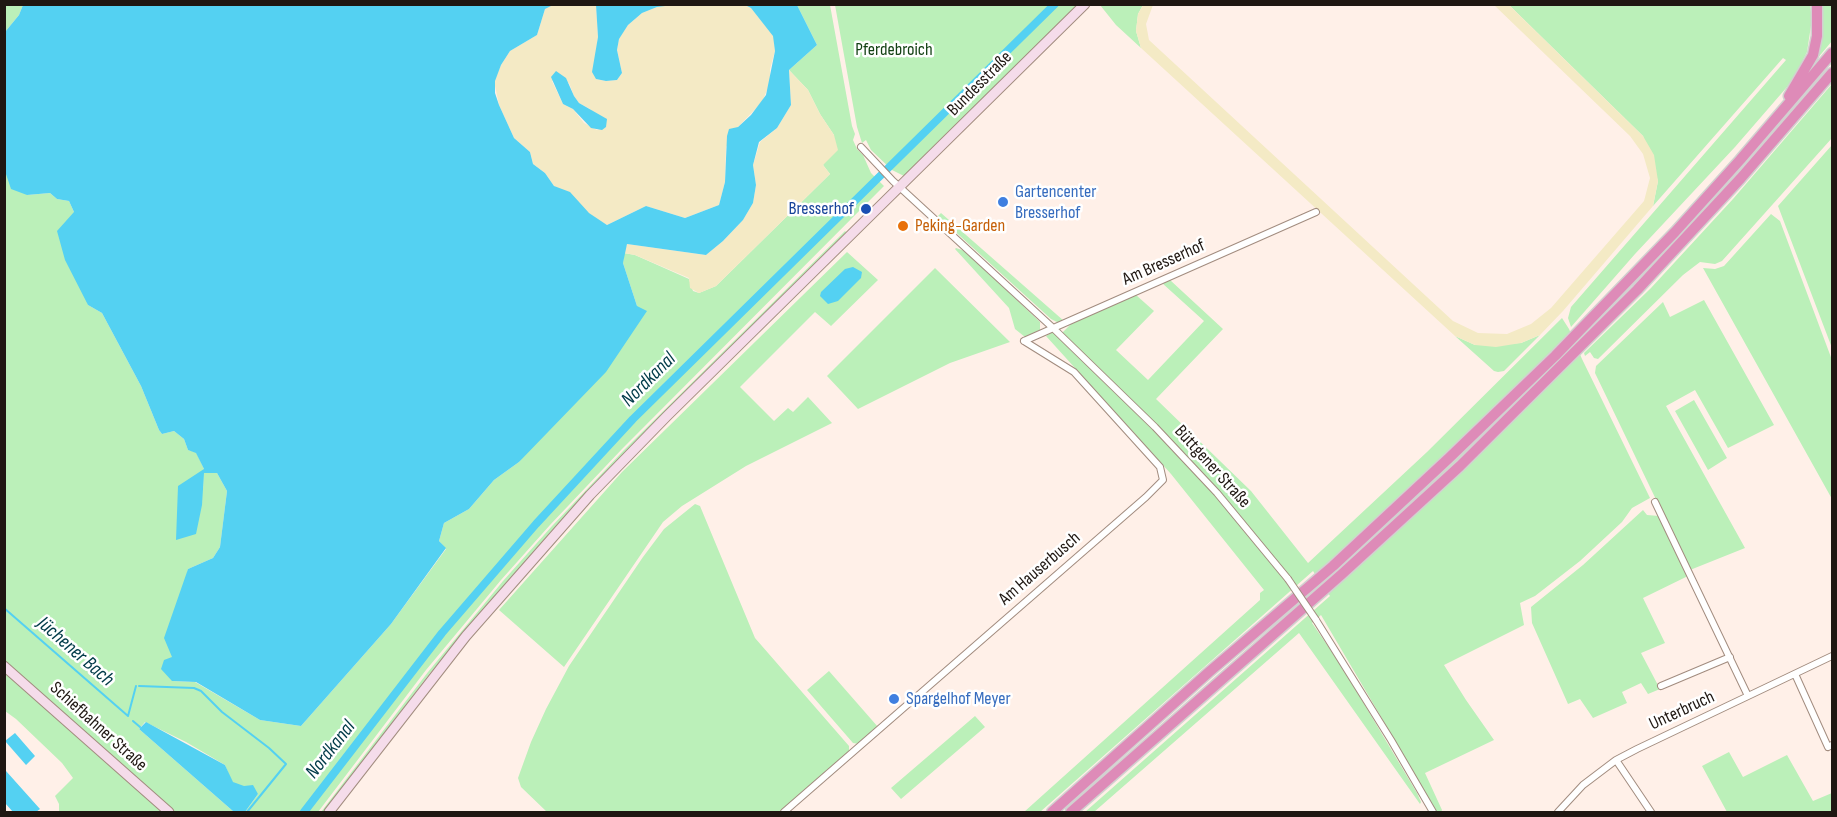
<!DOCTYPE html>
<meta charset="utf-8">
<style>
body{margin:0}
#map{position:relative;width:1837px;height:817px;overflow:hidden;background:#fff0e8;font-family:"Sofia Sans Condensed",sans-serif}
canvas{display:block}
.frame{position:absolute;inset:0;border:6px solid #1f1712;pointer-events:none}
</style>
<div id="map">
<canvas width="1837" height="817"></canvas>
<div class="frame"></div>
</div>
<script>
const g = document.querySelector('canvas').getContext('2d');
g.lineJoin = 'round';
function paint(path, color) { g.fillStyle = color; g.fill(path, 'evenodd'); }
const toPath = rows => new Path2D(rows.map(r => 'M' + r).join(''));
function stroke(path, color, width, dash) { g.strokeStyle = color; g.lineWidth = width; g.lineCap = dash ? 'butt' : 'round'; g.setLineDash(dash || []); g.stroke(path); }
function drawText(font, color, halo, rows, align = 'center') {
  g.font = font + ' "Sofia Sans Condensed",sans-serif'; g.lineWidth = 5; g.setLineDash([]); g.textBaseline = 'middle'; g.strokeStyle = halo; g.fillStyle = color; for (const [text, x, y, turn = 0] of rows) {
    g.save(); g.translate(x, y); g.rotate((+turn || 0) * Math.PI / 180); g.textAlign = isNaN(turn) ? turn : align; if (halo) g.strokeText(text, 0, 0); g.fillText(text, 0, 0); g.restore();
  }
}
const green = toPath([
 [5,5,23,5,19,15,5,32],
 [797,5,830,5,852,126,855,134,853,140,857,149,863,155,871,173,884,186,622,449,550,525,501,580,426,670,318,812,245,812,258,794,232,782,225,765,186,742,145,722,139,729,234,812,175,812,5,661,5,168,27,195,50,193,57,199,69,201,74,212,88,305,102,313,141,386,159,430,162,434,174,431,184,439,188,450,196,452,204,469,202,505,204,473,217,473,227,491,220,547,213,558,188,569,172,657,172,681,195,682,260,720,301,726,391,624,446,549,439,541,444,523,469,509,494,480,519,462,637,306,623,263,624,253,635,255,689,279,693,291,699,293,716,286,830,174,823,165,834,135,820,114,808,90,789,70,817,45],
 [835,5,1079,5,904,176,892,170,871,150,866,140,862,143,857,127],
 [1100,5,1143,5,1138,14,1136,31,1141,48,1116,25],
 [1509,5,1810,5,1812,19,1807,52,1796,74,1787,87,1735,147,1635,254,1571,327,1568,318,1571,307,1786,60,1783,58,1653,206,1658,181,1643,136],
 [1819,5,1832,5,1832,41,1812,65],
 [1832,84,1832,138,1722,261,1715,264,1700,262,1683,275,1598,359,1594,358,1590,352,1585,356,1584,353,1651,288,1733,199],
 [1832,145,1832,348,1778,206],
 [941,213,1064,321,1059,323,1051,319,938,216],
 [1771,214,1780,221,1832,360,1832,499,1703,268,1715,269,1724,266],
 [845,231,847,233,625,453,553,529,430,673,324,812,321,812,428,672,503,581,552,526,624,450],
 [956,248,965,251,1040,322,1040,330,1025,337,1015,329,1009,308,955,249],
 [847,252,878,280,831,326,815,312,740,387,774,421,788,408,793,412,808,397,832,423,746,466,682,506,663,522,564,667,499,610,622,472],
 [935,268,1010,342,950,363,858,409,827,376],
 [1170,280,1223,329,1156,399,1251,491,1308,563,1427,452,1562,318,1569,329,1582,359,1650,498,1632,508,1622,522,1580,561,1535,596,1520,603,1524,625,1444,665,1466,700,1494,740,1425,773,1442,810,1441,812,1437,812,1321,615,1312,623,1341,665,1417,793,1421,802,1420,804,1299,633,1094,812,1085,812,1330,596,1313,571,1040,812,1024,812,1260,600,1260,593,1264,590,1171,474,1046,336,1051,333,1063,332,1071,324,1081,319,1136,295,1154,311,1116,350,1148,380,1204,321,1162,283],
 [1704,300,1774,425,1728,448,1695,390,1666,406,1745,548,1690,570,1595,373,1596,366,1663,302,1670,317],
 [1540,335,1504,371,1498,372,1494,371,1455,336,1475,345,1521,343],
 [1694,400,1727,458,1708,470,1675,411],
 [695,504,700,506,755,638,849,746,849,753,779,812,547,812,521,787,518,778,531,742,546,709,569,666,643,557,664,529],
 [1643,510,1647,515,1659,516,1688,576,1643,598,1665,643,1641,653,1660,689,1648,694,1641,683,1622,692,1627,703,1593,718,1580,699,1568,704,1532,623,1531,607,1583,565],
 [829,671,878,727,859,744,853,743,807,690],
 [4,672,162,812,59,812,59,804,55,796,73,778,62,763,16,719,5,711],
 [975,716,985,727,901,799,891,788],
 [1729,752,1743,777,1787,755,1813,801,1832,793,1832,812,1727,812,1702,766]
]);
const sand = toPath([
 [673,4,745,5,751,8,774,36,775,51,770,69,770,83,762,102,738,127,726,147,725,182,719,205,685,218,646,206,607,225,595,218,554,186,545,173,533,164,530,152,514,138,499,105,494,81,501,65,510,51,537,35,545,9,553,5,596,5,598,37,596,53,596,79,606,81,617,80,622,73,617,50,619,38,628,25,642,13,657,7],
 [552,81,569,83,574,96,579,103,590,109,606,127,597,130,584,123,573,109,563,104],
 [1143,5,1153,5,1146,24,1149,40,1453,321,1478,333,1507,334,1531,324,1551,308,1644,201,1650,178,1643,154,1630,136,1494,5,1509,5,1643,136,1654,155,1658,181,1653,206,1563,311,1540,335,1521,343,1496,347,1475,345,1455,336,1141,48,1136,31,1138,14],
 [789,70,808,90,820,114,834,135,838,150,823,165,830,174,716,286,699,293,690,288,689,278,635,255,624,253,627,244,706,255,723,241,743,220,753,203,756,185,753,165,760,142,777,128,791,105]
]);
const water = toPath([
 [23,5,553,5,545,9,537,35,510,51,501,65,495,81,495,93,499,105,514,138,530,152,533,164,545,173,554,186,570,192,589,213,607,225,646,206,685,218,719,205,725,182,727,136,729,129,738,127,751,115,766,95,775,51,773,36,751,8,745,5,797,5,817,45,789,70,791,105,777,128,759,142,753,165,756,185,753,203,743,220,723,241,706,255,627,244,623,263,637,306,647,311,606,372,519,462,494,480,469,509,444,523,439,541,446,548,391,624,301,726,260,720,196,682,172,681,161,669,164,660,172,657,164,638,188,569,213,558,220,547,227,491,217,473,204,473,202,505,196,534,176,540,178,486,204,469,196,453,188,450,184,439,174,431,162,434,159,430,141,386,102,313,88,305,65,260,57,231,74,212,69,201,57,199,50,193,27,195,11,189,4,168,5,32,19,15],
 [596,5,673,5,657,7,642,13,628,25,619,39,617,50,622,73,617,80,606,81,596,79,592,72,598,37],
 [556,71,566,78,574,96,579,103,607,119,606,127,602,130,591,128,573,109,563,104,551,77],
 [853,267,862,272,861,278,838,301,828,304,820,296,821,292,845,269],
 [146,722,225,765,233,782,244,786,253,785,258,794,245,812,234,812,139,729],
 [15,733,35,756,26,765,5,741],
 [6,771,40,809,36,812,13,812,5,803,5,772]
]);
const stream = toPath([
 [4,608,128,716,136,686],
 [139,686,194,688,201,691,222,712,269,748,286,764,247,812],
 [133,721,140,727]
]);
const canal = toPath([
 [304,812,442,633,536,524,633,419,1055,4]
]);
const street = toPath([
 [861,147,893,181,1053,328,1155,427,1217,493,1288,579],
 [1024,341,1316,212],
 [1655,502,1748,696],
 [1316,620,1391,740,1433,812],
 [1795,674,1828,747,1832,745],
 [1661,686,1730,657],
 [1616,760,1651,812],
 [784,812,1146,497,1163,480,1160,467,1074,372,1024,341],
 [1558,812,1583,785,1616,760,1637,749,1832,656]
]);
const secondary = toPath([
 [4,666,169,812],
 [329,812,466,636,590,495,667,416,1085,4]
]);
const highway = toPath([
 [1789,96,1813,55,1817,36,1817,4],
 [1052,812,1209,672,1333,566,1449,458,1555,356,1675,232,1740,160,1832,53],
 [1071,812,1342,574,1460,466,1637,290,1741,178,1832,73]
]);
const streetBridge = toPath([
 [1288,579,1316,620]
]);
const markers = [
 [1003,202,6,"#3f7fe0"],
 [866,209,6,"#1a4fb4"],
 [903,226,6,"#e8710a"],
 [894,699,6,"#3f7fe0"]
];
const parkNames = [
 ["Pferdebroich",894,50]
];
const streetNames = [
 ["Bundesstraße",980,84,-45],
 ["Am Bresserhof",1164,263,-24],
 ["Büttgener Straße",1212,467,48],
 ["Am Hauserbusch",1040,569,-41],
 ["Unterbruch",1682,711,-25],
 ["Schiefbahner Straße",98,727,42]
];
const shopNames = [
 ["Gartencenter",1015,192],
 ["Bresserhof",1015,213],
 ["Spargelhof Meyer",906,699]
];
const transitNames = [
 ["Bresserhof",854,209]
];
const foodNames = [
 ["Peking-Garden",915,226]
];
const waterNames = [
 ["Nordkanal",649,380,-45],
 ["Jüchener Bach",75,652,41],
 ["Nordkanal",331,750,-52]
];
paint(green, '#bbf0b9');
paint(sand, '#f4eac5');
paint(water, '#54d1f2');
stroke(stream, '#54d1f2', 2);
stroke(canal, '#54d1f2', 8);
stroke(street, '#a28c7f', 8);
stroke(secondary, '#a28c7f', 11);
stroke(highway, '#d2d1d0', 13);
stroke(street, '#fff', 6);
stroke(secondary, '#f5dcea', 9);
stroke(highway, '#de8bb8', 10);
stroke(streetBridge, '#a28c7f', 8, []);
stroke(streetBridge, '#fff', 6);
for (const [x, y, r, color] of markers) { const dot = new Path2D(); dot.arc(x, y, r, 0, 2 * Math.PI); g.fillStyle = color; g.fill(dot); stroke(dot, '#fff', 2); }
drawText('18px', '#134214', '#fff', parkNames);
drawText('18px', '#1f1712', '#fff', streetNames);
drawText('18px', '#366cbe', '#fff', shopNames, 'left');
drawText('18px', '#164399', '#fff', transitNames, 'right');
drawText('18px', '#c56008', '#fff', foodNames, 'left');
drawText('italic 20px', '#003a48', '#fff', waterNames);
</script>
